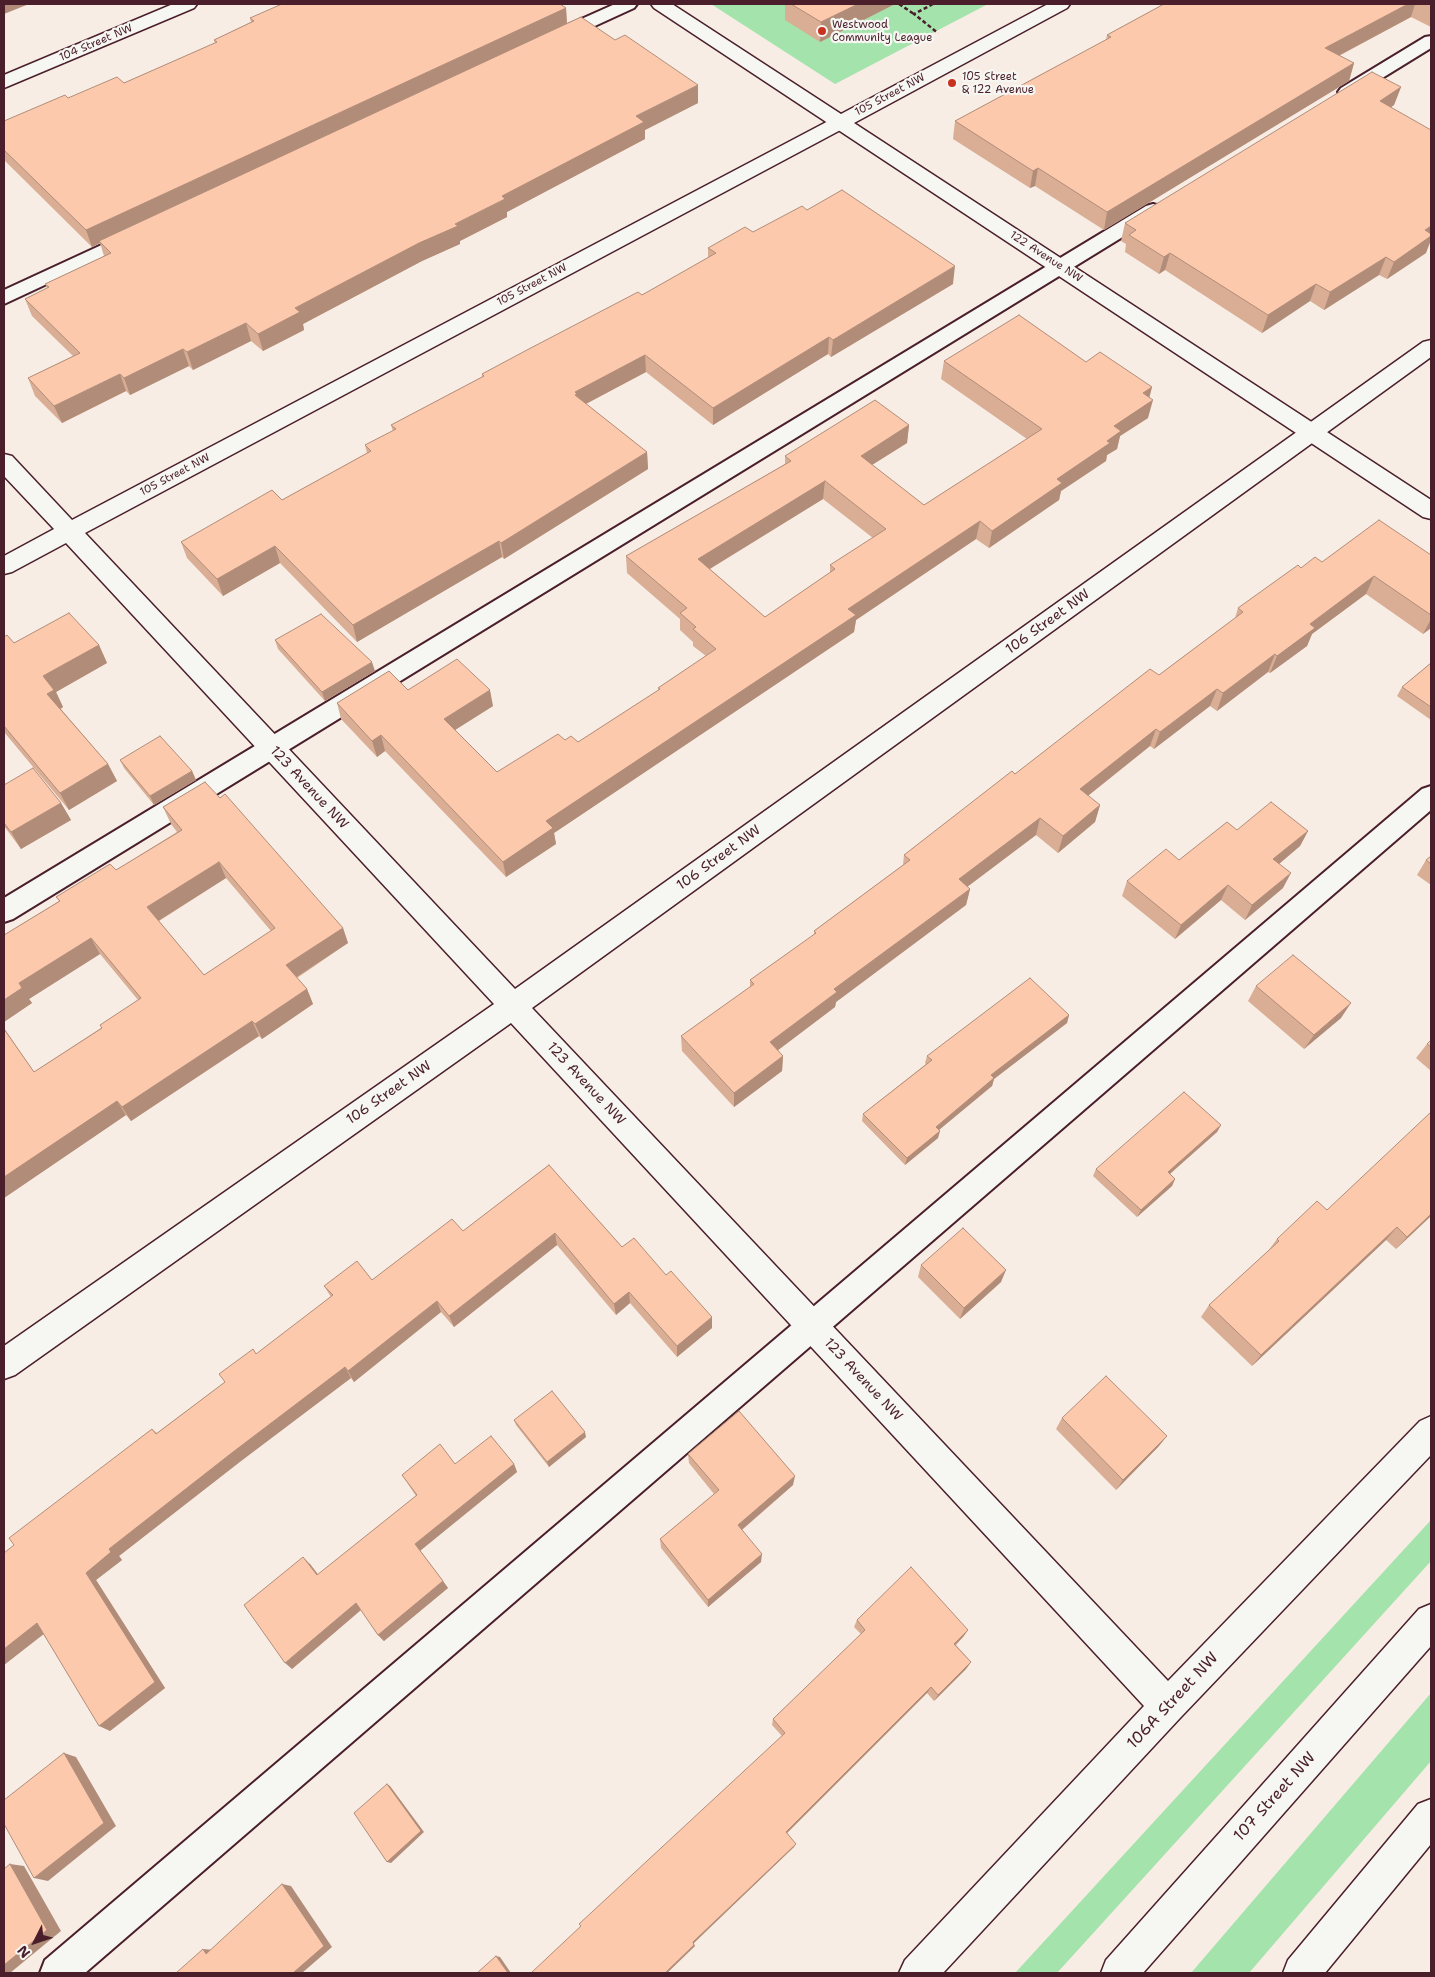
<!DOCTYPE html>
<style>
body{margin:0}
#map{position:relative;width:1435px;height:1977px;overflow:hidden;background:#f7ede4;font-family:"Shantell Sans",sans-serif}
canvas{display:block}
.frame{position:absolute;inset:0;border:5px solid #4a1f2b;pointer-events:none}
.north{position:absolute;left:10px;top:1917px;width:50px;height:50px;-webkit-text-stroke:4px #f6f6f2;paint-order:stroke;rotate:229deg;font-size:14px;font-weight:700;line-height:20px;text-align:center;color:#4a1f2b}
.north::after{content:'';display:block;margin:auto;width:18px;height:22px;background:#4a1f2b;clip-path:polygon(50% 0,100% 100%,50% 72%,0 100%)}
</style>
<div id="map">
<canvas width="1435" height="1977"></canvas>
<div class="frame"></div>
<div class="north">N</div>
</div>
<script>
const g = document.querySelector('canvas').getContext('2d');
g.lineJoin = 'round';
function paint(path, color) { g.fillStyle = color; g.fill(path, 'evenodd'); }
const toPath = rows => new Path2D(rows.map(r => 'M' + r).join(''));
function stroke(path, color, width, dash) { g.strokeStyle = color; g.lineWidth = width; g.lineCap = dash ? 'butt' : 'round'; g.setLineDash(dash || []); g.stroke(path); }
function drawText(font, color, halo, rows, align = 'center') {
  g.font = font + ' "Shantell Sans",sans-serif'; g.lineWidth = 4.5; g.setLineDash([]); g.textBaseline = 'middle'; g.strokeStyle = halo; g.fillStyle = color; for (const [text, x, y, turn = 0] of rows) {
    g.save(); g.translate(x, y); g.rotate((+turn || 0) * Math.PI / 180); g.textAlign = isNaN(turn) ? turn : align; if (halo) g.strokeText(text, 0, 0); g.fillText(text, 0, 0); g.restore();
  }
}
const green = toPath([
 [711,4,988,4,835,84],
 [1431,1520,1431,1561,1057,1973,1015,1973],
 [1431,1693,1431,1761,1249,1973,1191,1973]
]);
const path = toPath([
 [899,4,914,14],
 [933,4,914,14,938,33]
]);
const lane = toPath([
 [615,4,637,4,634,8,562,41,556,42,550,41,547,37,550,33,615,4],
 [1431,36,1431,48,1353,96,1347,97,1341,96,1338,92,1341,88,1425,37,1431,36],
 [1153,204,1160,206,1162,210,1160,214,13,919,4,922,4,898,1146,206,1153,204],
 [134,230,141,232,144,236,141,240,4,304,4,290,134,230],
 [1431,786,1431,810,85,1973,40,1973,45,1960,1422,789,1431,786]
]);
const street = toPath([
 [173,4,197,4,194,8,4,88,4,75,173,4],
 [841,116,848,118,851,122,848,126,85,533,515,989,1423,342,1431,340,1431,357,532,1008,1168,1681,1420,1421,1431,1416,1431,1455,1180,1718,943,1973,899,1973,905,1960,1144,1706,511,1023,15,1375,4,1379,4,1346,494,1004,66,543,12,572,4,574,4,556,54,529,4,476,4,454,12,456,72,520,834,118,841,116]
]);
const secondary = toPath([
 [651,4,672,4,841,114,1048,4,1070,4,1067,8,854,123,1431,500,1431,519,1423,517,654,8,651,4],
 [1431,1604,1431,1646,1143,1973,1101,1973,1106,1960,1419,1609,1431,1604],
 [1431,1799,1431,1844,1325,1973,1283,1973,1288,1960,1418,1804,1431,1799]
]);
const wall = toPath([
 [785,4,895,4,820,42,785,20],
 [1164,4,1431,4,1431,27,1411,17,1339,56,1354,63,1349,81,1104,230,1035,186,1030,188,953,139,955,121,1106,40,1107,35],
 [566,8,567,23,615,40,698,85,698,103,645,130,645,139,507,212,507,217,460,241,460,244,422,261,303,324,304,330,263,351,251,341,193,370,189,366,130,395,126,391,62,423,35,396,28,378,73,356,32,316,25,299,47,288,45,284,104,256,100,243,92,247,4,160,4,121,68,98,124,83,215,43,214,40,251,22,250,18],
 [1401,87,1394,105,1391,107,1426,253,1387,279,1379,275,1324,310,1310,301,1262,333,1165,270,1159,274,1125,252,1126,244,1121,241,1125,223],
 [807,210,953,284,831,357,828,354,713,425,646,372,586,404,647,452,648,469,504,559,502,557,357,642,280,563,223,596,187,558,181,542,282,500,367,453,365,445,393,431,391,425,482,377,482,374,642,295,708,258,708,248,753,232],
 [944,361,1086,362,1152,387,1149,397,1148,418,1120,436,1117,449,1107,455,1106,461,1061,491,1059,500,989,548,976,539,856,620,854,632,554,833,556,844,506,877,385,751,377,757,341,719,337,703,408,690,493,706,455,730,497,772,565,740,578,742,659,690,658,688,706,656,693,646,693,642,680,630,680,619,627,573,626,556,785,464,785,456,909,425,907,443,872,465,924,505,1027,439,941,379],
 [823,499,873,538,830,565,830,573,765,617,710,569],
 [1431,555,1431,628,1423,634,1366,594,1312,634,1307,646,1270,673,1268,672,1217,711,1210,706,1154,749,1150,746,1088,796,1100,805,1095,822,1058,853,1036,835,967,887,970,889,966,905,836,1002,835,1007,778,1050,783,1056,782,1071,734,1107,682,1051,681,1036,750,987,750,980,814,935,814,931,903,865,904,855,1015,774,1159,675,1235,618,1238,608,1301,568,1322,562],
 [4,637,14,643,99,645,107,663,56,692,63,707,61,709,108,764,117,781,69,810,4,732],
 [275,640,375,671,325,701,278,649],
 [1431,663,1431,720,1397,696,1402,687],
 [120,760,192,771,196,780,154,805,124,768],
 [4,785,61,803,71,820,21,849,4,826],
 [220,798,343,928,348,943,297,978,307,989,313,1004,262,1039,259,1036,131,1121,126,1115,4,1198,4,1028,34,1072,101,1028,138,1000,100,954,29,999,32,1003,4,1022,4,935,59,901,56,897,116,870,177,832,171,824,163,807],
 [226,878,271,931,204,975,159,921],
 [1237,830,1308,831,1300,846,1279,864,1283,888,1245,920,1221,900,1175,939,1122,896,1127,881,1179,860],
 [1431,856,1431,885,1417,875,1426,860],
 [1256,986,1341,1018,1304,1049,1248,1001],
 [1069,1015,1067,1023,994,1079,992,1086,939,1130,938,1138,905,1165,862,1121,863,1114,926,1064,925,1063,927,1056],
 [1431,1040,1431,1071,1416,1058,1427,1044],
 [1221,1125,1217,1132,1170,1174,1175,1179,1172,1186,1137,1217,1093,1176,1096,1169],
 [549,1165,622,1247,712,1328,677,1357,630,1303,616,1315,557,1245,454,1327,441,1312,354,1382,351,1378,241,1461,119,1556,122,1560,96,1580,165,1688,110,1731,43,1634,4,1665,14,1545,152,1429,157,1433,225,1382,257,1354,331,1297,324,1286,372,1280,463,1231],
 [1327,1210,1431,1216,1396,1249,1386,1240,1252,1366,1201,1317,1209,1305,1268,1251,1277,1239],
 [921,1265,1001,1282,960,1319,918,1277],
 [1062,1418,1159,1446,1116,1490,1056,1429],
 [514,1420,586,1437,549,1467,516,1425],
 [688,1454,793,1485,742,1530,761,1562,708,1607,661,1548,660,1539,714,1494,689,1463],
 [455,1464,514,1464,517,1472,420,1550,448,1588,384,1641,378,1635,361,1610,292,1669,310,1564,318,1575,416,1496,402,1475],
 [857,1620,968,1630,963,1637,956,1645,971,1662,966,1669,934,1701,927,1693,787,1833,794,1847,693,1943,695,1946,667,1973,782,1736,772,1725,773,1719,861,1634,854,1627]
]);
const shadedWall = toPath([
 [4,4,29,4,4,14],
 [858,4,895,4,820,42,821,22],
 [1408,4,1415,4,1411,17,1319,66,1325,48],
 [566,8,567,24,99,241,100,243,92,247,86,230],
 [1354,63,1349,81,1104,230,1107,212],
 [698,85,698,103,645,130,645,139,507,212,507,217,460,241,460,244,422,261,303,324,304,330,263,351,258,334,295,308,455,224,636,116],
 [1401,87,1394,105,1374,119,1380,101],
 [1038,168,1035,186,1030,188,1033,171],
 [1431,226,1431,240,1426,253,1387,279,1394,262,1425,230],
 [1170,253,1165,270,1159,274,1164,257],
 [1386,257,1379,275,1324,310,1330,292],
 [955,266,953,284,831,357,833,340],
 [1316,284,1310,301,1262,333,1268,315],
 [246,323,251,341,193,370,187,352],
 [829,337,828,354,713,425,713,408],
 [183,349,189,366,130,395,124,378],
 [645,355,646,372,578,408,575,392],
 [120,374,126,391,62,423,54,406],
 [1152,387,1148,403,1153,400,1148,418,1120,436,1117,449,1107,455,1106,461,1061,491,1059,500,989,548,992,531,1057,479,1107,441,1114,426,1143,393],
 [909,425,907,443,859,473,861,456],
 [647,452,648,469,504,559,501,543],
 [825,481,823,499,698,576,698,559],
 [980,521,976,539,856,620,854,632,554,833,556,844,506,877,503,862,546,821,848,609],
 [499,541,502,557,357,642,353,625],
 [275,546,280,563,223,596,217,579],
 [1374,576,1366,594,1312,634,1307,646,1270,673,1277,656,1310,624],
 [1431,619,1431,628,1423,634],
 [99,645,107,663,56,692,63,707,56,711,47,694,43,676],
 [1275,654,1268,672,1217,711,1223,693],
 [372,662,375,671,325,701,322,692],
 [1217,689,1210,706,1154,749,1160,732],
 [490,690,493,706,447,735,444,719],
 [1156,729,1150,746,1075,806,1080,789],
 [381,735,385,751,377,757,372,741],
 [108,764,117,781,69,810,60,793],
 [192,771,196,780,154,805,150,796],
 [61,803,71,820,21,849,11,832],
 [1100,805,1095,822,1058,853,1063,836],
 [1040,818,1036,835,955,896,959,879],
 [1308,831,1300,846,1266,875,1273,859],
 [219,862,226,878,155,923,147,907],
 [1291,873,1283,888,1245,920,1252,905],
 [1228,885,1221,900,1175,939,1181,925],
 [970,889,966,905,836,1002,835,1007,769,1057,770,1042,834,989],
 [343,928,348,943,292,980,286,965],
 [91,938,100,954,29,999,32,1003,4,1022,4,1000,19,983],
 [307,989,313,1004,262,1039,255,1024],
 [1351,1003,1341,1018,1304,1049,1314,1035],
 [1069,1015,1067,1023,994,1079,992,1086,934,1134,936,1127,991,1075],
 [252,1021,259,1036,131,1121,122,1107],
 [783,1056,782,1071,734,1107,734,1093],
 [117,1101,126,1115,4,1198,4,1177],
 [1221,1125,1217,1132,1164,1179,1168,1172],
 [940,1131,938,1138,905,1165,907,1158],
 [1175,1179,1172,1186,1137,1217,1141,1210],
 [1431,1214,1431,1216,1396,1249,1407,1237],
 [1397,1227,1386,1240,1252,1366,1261,1355],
 [555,1233,557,1245,454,1327,449,1316],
 [1006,1270,1001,1282,960,1319,964,1308],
 [629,1292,630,1303,616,1315,614,1304],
 [437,1301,441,1312,354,1382,348,1371],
 [712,1317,712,1328,677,1357,677,1346],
 [345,1367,351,1378,241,1461,119,1556,122,1560,96,1580,165,1688,110,1731,99,1726,86,1573,109,1549,233,1452],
 [585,1432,586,1437,549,1467,547,1462],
 [1167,1436,1159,1446,1116,1490,1123,1480],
 [514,1464,517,1472,420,1551,415,1544],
 [795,1476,793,1485,738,1533,738,1525],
 [762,1554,761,1562,708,1607,708,1600],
 [303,1557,310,1564,324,1582,317,1575],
 [443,1581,448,1588,384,1641,378,1635],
 [356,1603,362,1609,292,1669,285,1663],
 [37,1623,49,1630,4,1665,4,1649],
 [968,1630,963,1637,950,1650,954,1644],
 [971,1662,966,1669,934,1701,938,1695],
 [931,1687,927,1693,785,1835,786,1832],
 [64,1753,76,1757,116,1826,48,1881,34,1878],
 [387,1784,390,1786,424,1832,391,1863,387,1862],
 [796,1844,794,1847,693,1944,693,1942],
 [10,1864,24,1866,61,1931,10,1973,4,1973],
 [282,1884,291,1886,332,1947,302,1973,293,1973],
 [694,1945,695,1946,667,1973,665,1973],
 [203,1949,214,1950,206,1954],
 [496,1956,500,1957,511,1973,508,1973]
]);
const building = toPath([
 [282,4,560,4,566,8,86,230,4,150,4,121,65,95,68,98,117,77,124,83,217,42,214,40,254,21,250,18,282,4],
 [791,4,858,4,821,22,791,4],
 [1164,4,1408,4,1325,48,1354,63,1107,212,1038,168,1033,171,955,121,1111,37,1107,35,1164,4],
 [581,17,615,40,625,35,698,85,636,116,644,122,502,196,505,199,455,224,458,226,419,243,295,308,300,312,258,334,246,323,187,352,183,349,124,378,120,374,54,406,28,378,80,353,25,299,49,287,45,284,111,253,99,241,581,17],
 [1372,72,1401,87,1380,101,1431,130,1431,226,1425,230,1431,234,1431,236,1394,262,1386,257,1330,292,1316,284,1268,315,1170,253,1164,257,1129,235,1136,230,1125,223,1372,72],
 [842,190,955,266,833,340,829,337,713,408,645,355,575,392,577,394,575,395,647,452,501,543,499,541,353,625,275,546,217,579,181,542,272,490,282,500,371,451,365,445,396,429,391,425,484,376,482,374,525,351,638,292,642,295,716,253,708,248,745,227,753,232,802,206,807,210,842,190],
 [1019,315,1086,362,1100,352,1152,387,1143,393,1153,400,1114,426,1121,431,1107,441,1110,443,1057,479,1062,483,992,531,980,521,848,609,856,615,546,821,553,828,503,862,381,735,372,741,337,703,389,671,408,690,457,659,490,690,444,719,497,772,558,734,565,740,571,736,578,742,660,689,658,688,716,649,693,629,696,627,680,613,687,608,626,556,791,461,785,456,875,400,909,425,861,456,924,505,1042,429,944,361,1019,315],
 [825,481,886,529,830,565,835,569,765,617,698,559,825,481],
 [1379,520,1431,555,1431,615,1374,576,1310,624,1315,628,1277,656,1275,654,1223,693,1217,689,1160,732,1156,729,1080,789,1100,805,1063,836,1040,818,959,879,970,889,834,989,837,992,770,1042,783,1056,734,1093,681,1036,754,984,750,980,816,933,814,931,910,860,904,855,1012,771,1015,774,1150,669,1159,675,1243,612,1238,608,1298,565,1301,568,1315,557,1322,562,1379,520],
 [69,613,99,645,43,676,54,690,47,694,108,764,60,793,4,726,4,637,7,635,14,643,69,613],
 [321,614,372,662,322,692,275,640,321,614],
 [1431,663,1431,707,1402,687,1431,663],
 [160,736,192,771,150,796,120,760,160,736],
 [33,768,61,803,11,832,4,823,4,785,33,768],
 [205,782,220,798,225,794,343,928,286,965,307,989,255,1024,252,1021,122,1107,117,1101,4,1177,4,1029,34,1072,102,1028,100,1025,141,998,91,938,19,983,22,988,4,1000,4,935,60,901,56,897,110,864,116,870,182,830,163,807,205,782],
 [219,862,275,928,204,975,147,907,219,862],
 [1271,802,1308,831,1273,859,1291,873,1252,905,1228,885,1181,925,1127,881,1166,849,1179,860,1227,822,1237,830,1271,802],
 [1431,856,1431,864,1426,860,1431,856],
 [1293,955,1351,1003,1314,1035,1256,986,1293,955],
 [1030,978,1069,1015,991,1075,994,1078,936,1127,940,1131,907,1158,863,1114,932,1060,927,1056,1030,978],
 [1431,1040,1431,1047,1427,1044,1431,1040],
 [1184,1092,1221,1125,1168,1172,1175,1179,1141,1210,1096,1169,1184,1092],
 [1431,1112,1431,1214,1407,1237,1397,1227,1261,1355,1209,1305,1279,1241,1277,1239,1317,1201,1327,1210,1431,1112],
 [549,1165,622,1247,634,1238,666,1275,671,1271,712,1317,677,1346,629,1292,614,1304,555,1233,449,1316,437,1301,348,1371,345,1367,233,1452,109,1549,111,1552,86,1573,155,1682,99,1726,37,1623,4,1649,4,1553,14,1545,9,1538,152,1429,156,1434,225,1382,219,1374,253,1349,256,1354,333,1295,324,1286,357,1261,372,1280,452,1219,463,1231,549,1165],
 [963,1228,1006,1270,964,1308,921,1265,963,1228],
 [1106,1376,1167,1436,1123,1480,1062,1418,1106,1376],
 [552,1391,585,1432,547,1462,514,1420,552,1391],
 [739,1411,795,1476,738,1525,762,1554,708,1600,660,1539,719,1490,688,1454,739,1411],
 [491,1436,514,1464,415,1544,443,1581,378,1635,356,1603,285,1663,244,1605,303,1557,317,1575,417,1495,402,1475,440,1444,455,1464,491,1436],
 [911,1567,968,1630,954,1644,971,1662,938,1695,931,1687,786,1832,796,1844,693,1942,694,1945,665,1973,531,1973,581,1926,579,1924,785,1733,773,1719,865,1630,857,1620,911,1567],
 [64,1753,104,1823,34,1878,4,1824,4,1800,64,1753],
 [387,1784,421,1831,387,1862,354,1813,387,1784],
 [10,1864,47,1930,4,1965,4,1869,10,1864],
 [282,1884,324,1946,293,1973,176,1973,203,1949,206,1954,282,1884],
 [496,1956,508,1973,477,1973,496,1956]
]);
const markers = [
 [822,31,5,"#c8321e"],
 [952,83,5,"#c8321e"]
];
const farPoinames = [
 ["Westwood",832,25],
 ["Community League",832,38],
 ["105 Street",962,77],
 ["& 122 Avenue",962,90]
];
const farStreetnames = [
 ["104 Street NW",96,43,-23],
 ["105 Street NW",890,95,-28],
 ["122 Avenue NW",1046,257,33],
 ["105 Street NW",532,285,-28],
 ["105 Street NW",175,475,-28]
];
const streetNames = [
 ["106 Street NW",1048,622,-36],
 ["123 Avenue NW",309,788,47],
 ["106 Street NW",719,858,-36],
 ["123 Avenue NW",586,1084,47],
 ["106 Street NW",389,1093,-35],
 ["123 Avenue NW",863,1380,47]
];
const nearStreetnames = [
 ["106A Street NW",1173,1701,-47],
 ["107 Street NW",1275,1797,-48]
];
paint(green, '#a4e3ab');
stroke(lane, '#4a1f2b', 4);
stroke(street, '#4a1f2b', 3);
stroke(secondary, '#4a1f2b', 3);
stroke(path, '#4a1f2b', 2.5, [4, 2.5]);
paint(lane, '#f6f6f2');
paint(street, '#f6f6f2');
paint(secondary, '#f6f6f2');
paint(wall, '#daad95');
paint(shadedWall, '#b18d79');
paint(building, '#fdc9ad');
stroke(building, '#b18d79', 1);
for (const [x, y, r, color] of markers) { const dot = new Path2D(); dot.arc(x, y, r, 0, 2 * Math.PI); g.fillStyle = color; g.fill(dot); stroke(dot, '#f6f6f2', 2); }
drawText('11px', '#4a1f2b', '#f6f6f2', farPoinames, 'left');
drawText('11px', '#4a1f2b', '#f6f6f2', farStreetnames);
drawText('14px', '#4a1f2b', '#f6f6f2', streetNames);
drawText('16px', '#4a1f2b', '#f6f6f2', nearStreetnames);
</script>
